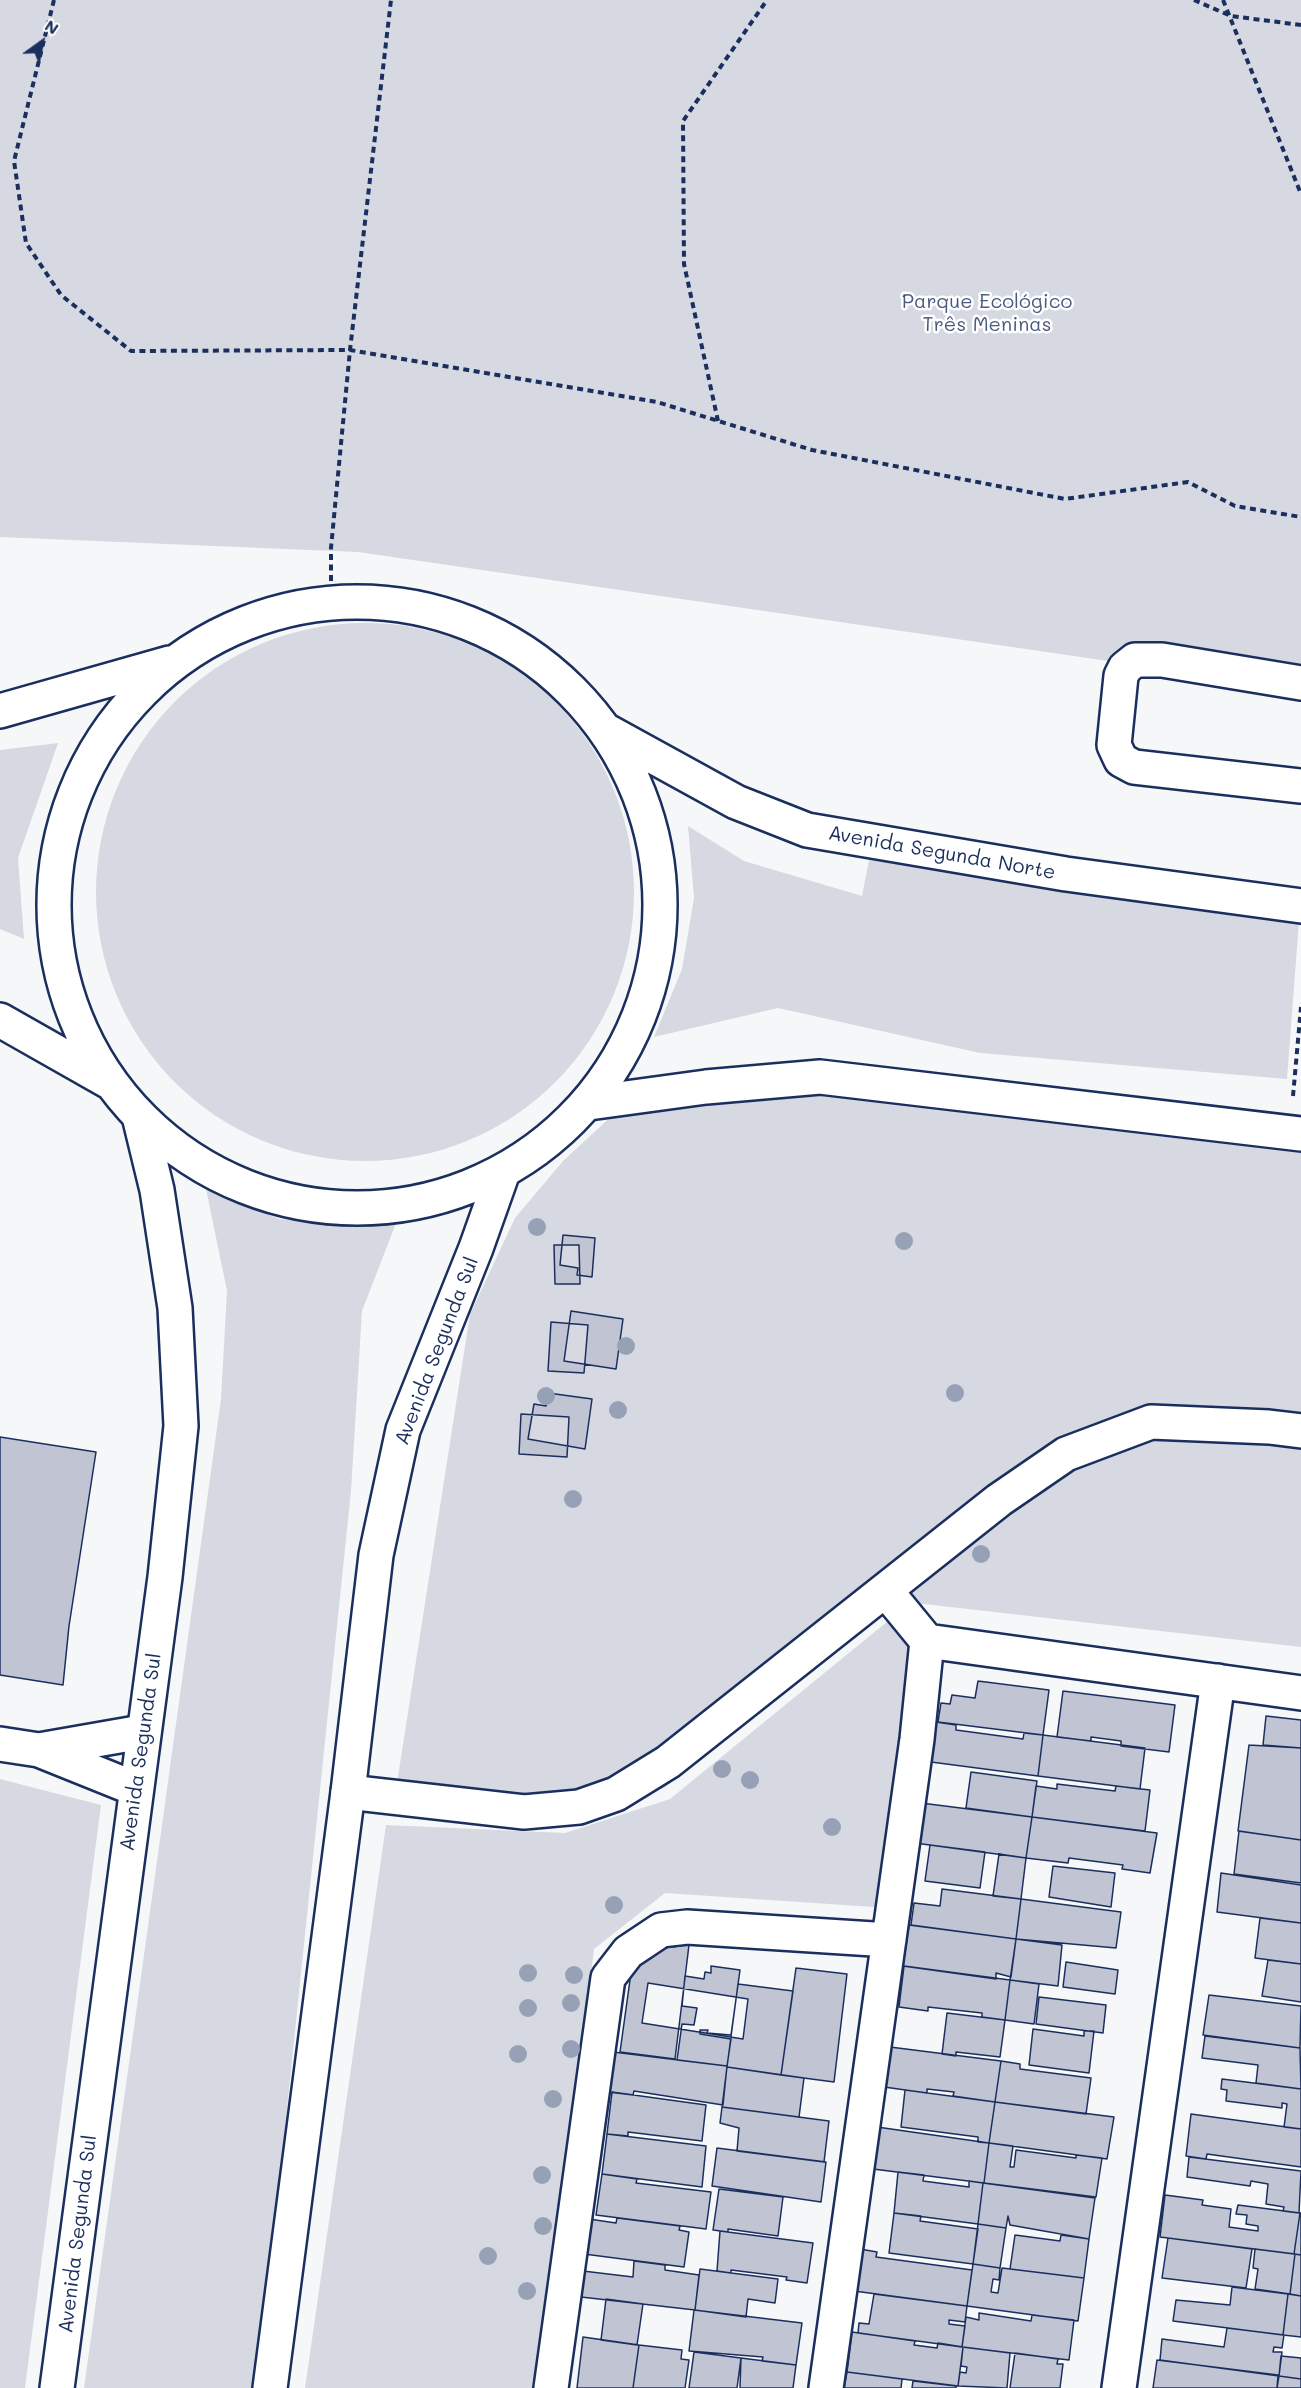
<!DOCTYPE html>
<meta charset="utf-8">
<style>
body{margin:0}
#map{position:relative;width:1301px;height:2388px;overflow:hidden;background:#f6f7f9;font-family:Mali,sans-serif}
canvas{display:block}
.north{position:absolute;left:12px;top:12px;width:60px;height:60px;-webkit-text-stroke:4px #fff;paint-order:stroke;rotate:33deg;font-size:16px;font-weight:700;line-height:24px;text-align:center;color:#1b2f5e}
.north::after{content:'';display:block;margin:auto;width:21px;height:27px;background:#1b2f5e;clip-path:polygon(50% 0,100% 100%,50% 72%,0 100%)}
</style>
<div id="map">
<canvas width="1301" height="2388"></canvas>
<div class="north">N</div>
</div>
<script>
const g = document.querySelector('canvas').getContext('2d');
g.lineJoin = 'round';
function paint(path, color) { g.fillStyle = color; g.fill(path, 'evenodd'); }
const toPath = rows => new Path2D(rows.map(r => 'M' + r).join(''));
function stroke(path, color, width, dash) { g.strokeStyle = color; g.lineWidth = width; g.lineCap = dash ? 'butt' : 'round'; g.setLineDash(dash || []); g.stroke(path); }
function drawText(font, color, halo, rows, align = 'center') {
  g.font = font + ' Mali,sans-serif'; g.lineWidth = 5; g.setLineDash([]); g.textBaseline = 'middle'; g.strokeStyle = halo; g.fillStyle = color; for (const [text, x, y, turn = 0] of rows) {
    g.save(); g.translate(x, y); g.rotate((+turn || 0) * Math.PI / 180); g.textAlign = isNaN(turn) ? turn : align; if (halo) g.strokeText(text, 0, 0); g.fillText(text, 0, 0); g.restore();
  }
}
const green = toPath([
 [0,0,1301,0,1301,689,358,552,0,537],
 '96 892a269 269 0 1 1 538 0a269 269 0 1 1-538 0Z',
 [58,743,18,858,24,939,0,929,0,750],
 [688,826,744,861,862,896,869,860,1299,921,1287,1079,980,1053,778,1008,654,1037,682,969,694,898],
 [838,1076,1301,1135,1301,1647,889,1600,664,1788,562,1819,392,1815,470,1314,515,1218,563,1161,615,1113],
 [206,1189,279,1219,333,1223,398,1218,362,1311,351,1491,258,2388,84,2388,221,1399,227,1291],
 [888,1621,930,1656,889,1908,665,1893,594,1949,538,2388,305,2388,386,1825,565,1833,670,1799],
 [0,1779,101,1805,25,2388,0,2388]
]);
const building = toPath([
 [563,1235,595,1238,592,1277,577,1275,578,1268,560,1265,563,1235],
 [554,1245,579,1245,580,1284,555,1284,554,1245],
 [571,1311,623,1319,616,1369,564,1361,571,1311],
 [551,1322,588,1325,584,1373,548,1371,551,1322],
 [548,1393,592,1399,585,1449,528,1439,534,1404,546,1406,548,1393],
 [521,1414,569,1417,567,1457,519,1454,521,1414],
 [0,1437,96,1452,69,1626,63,1685,0,1675,0,1437],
 [978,1681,1049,1690,1043,1735,938,1722,941,1703,950,1704,952,1695,975,1698,978,1681],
 [1063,1691,1175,1705,1169,1752,1121,1746,1121,1741,1091,1737,1091,1741,1057,1737,1063,1691],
 [1266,1716,1301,1720,1301,1748,1263,1745,1266,1716],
 [936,1722,956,1725,956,1730,1023,1739,1024,1733,1043,1735,1038,1776,931,1762,936,1722],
 [1043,1735,1145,1748,1140,1789,1038,1776,1043,1735],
 [1249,1745,1301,1748,1301,1840,1238,1831,1249,1745],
 [971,1772,1037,1781,1032,1817,966,1808,971,1772],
 [1057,1784,1115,1791,1116,1786,1150,1790,1145,1831,1032,1817,1036,1786,1057,1789,1057,1784],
 [921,1803,1032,1817,1026,1858,915,1843,921,1803],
 [1032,1817,1157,1833,1150,1873,1122,1869,1123,1865,1069,1858,1068,1863,1026,1858,1032,1817],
 [1239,1831,1301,1840,1301,1883,1234,1874,1239,1831],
 [930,1845,985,1852,980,1888,925,1881,930,1845],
 [999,1854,1026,1858,1021,1899,993,1896,999,1854],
 [1053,1866,1115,1873,1111,1907,1049,1897,1053,1866],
 [1221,1873,1301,1885,1301,1923,1217,1912,1221,1873],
 [942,1889,1021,1899,1016,1939,911,1925,914,1903,940,1906,942,1889],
 [1021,1899,1121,1912,1116,1948,1016,1939,1021,1899],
 [1260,1918,1301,1923,1301,1964,1255,1958,1260,1918],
 [909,1925,1016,1939,1011,1977,996,1973,996,1979,903,1966,909,1925],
 [1016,1939,1062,1945,1058,1986,1010,1980,1016,1939],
 [689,1945,675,2059,620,2052,630,1980,623,1974,664,1948,689,1945],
 [1268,1960,1301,1964,1301,2002,1262,1996,1268,1960],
 [1066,1962,1118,1970,1115,1994,1063,1987,1066,1962],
 [711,1966,740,1970,731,2035,707,2033,708,2030,700,2030,700,2034,731,2039,727,2066,677,2060,682,2024,694,2025,697,2008,682,2006,685,1976,704,1979,705,1972,711,1973,711,1966],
 [904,1966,1010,1980,1005,2020,982,2017,982,2013,928,2007,928,2011,899,2007,904,1966],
 [796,1968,847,1974,834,2082,781,2075,796,1968],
 [1010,1980,1039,1984,1034,2024,1005,2020,1010,1980],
 [648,1983,748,1999,743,2039,642,2023,648,1983],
 [738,1984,793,1991,781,2075,727,2067,738,1984],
 [1209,1995,1301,2006,1300,2048,1203,2035,1209,1995],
 [1039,1997,1106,2005,1103,2033,1036,2024,1039,1997],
 [947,2013,1005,2020,1000,2057,956,2052,956,2056,942,2054,947,2013],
 [1033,2029,1084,2036,1084,2031,1094,2031,1089,2073,1029,2065,1033,2029],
 [1205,2036,1300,2048,1301,2089,1256,2083,1258,2065,1202,2058,1205,2036],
 [890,2047,1001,2061,995,2102,953,2096,954,2092,927,2089,927,2093,884,2087,890,2047],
 [613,2052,727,2066,723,2105,634,2091,633,2095,608,2092,613,2052],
 [1001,2061,1020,2064,1020,2069,1091,2078,1086,2114,995,2102,1001,2061],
 [727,2067,804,2078,799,2117,722,2107,727,2067],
 [1222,2079,1301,2089,1301,2129,1284,2127,1287,2104,1282,2103,1282,2108,1226,2101,1227,2090,1221,2089,1222,2079],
 [905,2090,995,2102,989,2143,978,2142,978,2137,901,2127,905,2090],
 [612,2092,706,2105,702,2141,628,2132,628,2136,607,2134,612,2092],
 [995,2102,1114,2117,1107,2159,989,2143,995,2102],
 [722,2107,829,2121,824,2162,737,2151,739,2128,720,2123,722,2107],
 [1191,2114,1301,2129,1301,2167,1207,2154,1206,2159,1186,2156,1191,2114],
 [877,2127,989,2143,984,2183,873,2169,877,2127],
 [607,2134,706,2146,702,2187,602,2174,607,2134],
 [989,2143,1013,2146,1010,2167,1014,2167,1016,2150,1076,2158,1076,2155,1102,2158,1096,2197,984,2183,989,2143],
 [717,2148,826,2162,821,2202,712,2186,717,2148],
 [1189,2157,1301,2171,1299,2213,1283,2211,1284,2207,1266,2204,1268,2184,1251,2181,1250,2186,1187,2177,1189,2157],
 [898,2172,924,2175,923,2181,969,2187,969,2181,983,2183,978,2224,894,2213,898,2172],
 [602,2174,637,2179,636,2183,711,2192,706,2229,596,2215,602,2174],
 [983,2183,1095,2198,1089,2239,1010,2225,1008,2216,1006,2228,978,2224,983,2183],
 [719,2189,783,2197,778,2236,728,2229,728,2232,713,2230,719,2189],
 [1165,2195,1203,2200,1202,2205,1231,2209,1229,2227,1258,2231,1258,2226,1246,2224,1247,2215,1236,2214,1238,2205,1300,2213,1294,2254,1160,2237,1165,2195],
 [894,2213,921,2216,920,2221,978,2229,973,2264,889,2253,894,2213],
 [1300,2213,1301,2213,1301,2255,1294,2254,1300,2213],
 [617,2218,680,2226,679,2230,689,2232,684,2267,584,2254,589,2219,616,2223,617,2218],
 [978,2224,1006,2228,1000,2268,973,2264,978,2224],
 [720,2231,813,2243,807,2283,786,2280,787,2277,731,2270,731,2273,717,2271,720,2231],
 [1015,2235,1060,2241,1061,2235,1089,2239,1084,2278,1010,2269,1015,2235],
 [1168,2238,1252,2249,1246,2288,1162,2278,1168,2238],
 [860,2249,877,2252,876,2257,972,2270,967,2306,854,2291,860,2249],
 [1255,2249,1295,2254,1290,2294,1255,2289,1258,2269,1253,2268,1255,2249],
 [1295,2254,1301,2255,1301,2296,1290,2294,1295,2254],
 [634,2261,665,2265,665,2270,699,2275,695,2310,581,2297,583,2271,633,2277,634,2261],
 [973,2264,1000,2268,999,2280,993,2279,991,2292,998,2293,1002,2268,1084,2278,1078,2321,967,2306,973,2264],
 [700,2269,778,2279,775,2303,748,2299,746,2317,695,2310,700,2269],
 [1232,2287,1288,2294,1283,2335,1173,2321,1176,2300,1230,2305,1232,2287],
 [874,2294,967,2306,965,2322,949,2320,949,2324,965,2326,962,2347,858,2333,859,2323,869,2324,874,2294],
 [1288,2294,1301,2296,1301,2337,1283,2335,1288,2294],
 [606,2299,643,2304,637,2345,601,2340,606,2299],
 [694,2310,802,2323,796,2365,762,2361,763,2357,689,2351,694,2310],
 [979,2313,1031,2321,1032,2315,1074,2320,1069,2360,962,2347,966,2317,979,2320,979,2313],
 [1227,2328,1284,2335,1282,2348,1274,2347,1273,2352,1282,2352,1279,2376,1160,2360,1162,2339,1224,2347,1227,2328],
 [852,2332,915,2341,914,2345,937,2348,938,2343,963,2347,958,2386,847,2372,852,2332],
 [583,2337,639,2345,633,2388,577,2388,583,2337],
 [639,2345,682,2350,681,2359,689,2360,685,2388,633,2388,639,2345],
 [963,2347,1010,2353,1007,2388,958,2386,960,2372,966,2373,967,2367,961,2366,963,2347],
 [694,2352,741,2358,737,2388,689,2388,694,2352],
 [1015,2353,1058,2359,1057,2364,1063,2364,1060,2388,1010,2388,1015,2353],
 [1281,2356,1301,2358,1301,2379,1279,2376,1281,2356],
 [741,2358,796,2365,793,2388,740,2388,741,2358],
 [1157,2360,1278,2375,1277,2388,1153,2388,1157,2360],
 [847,2372,902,2379,901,2388,844,2388,847,2372],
 [1279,2376,1301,2379,1301,2388,1277,2388,1279,2376],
 [913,2381,956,2386,956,2388,912,2388,913,2381]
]);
const path = toPath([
 [54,0,14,161,26,243,61,295,131,351,350,350,657,402,812,450,1065,499,1188,482,1235,506,1301,517],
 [1194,0,1231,16,1301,25],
 [1223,0,1301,194],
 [718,421,684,264,683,121,767,0],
 [331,602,331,548,350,350,391,0],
 [1293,1096,1301,1007]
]);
const minor = toPath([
 [1301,683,1162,660,1135,660,1125,668,1121,676,1114,745,1121,760,1134,767,1301,786],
 [886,1591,927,1641],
 [0,1744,39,1750,136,1789],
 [39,1750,142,1732],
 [348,1792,524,1812,579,1807,616,1794,668,1762,999,1500,1066,1454,1151,1422,1269,1427,1301,1431],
 [551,2388,608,1978,628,1952,661,1930,687,1927,889,1940],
 [826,2388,917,1739,927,1641,1301,1693],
 [1119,2388,1218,1681]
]);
const major = toPath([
 '54 905a303 303 0 1 1 606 0a303 303 0 1 1-606 0Z',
 [0,711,169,663],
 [605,730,736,802,807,830,1066,874,1301,906],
 [0,1020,111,1083],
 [589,1103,706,1087,820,1077,1301,1134],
 [57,2388,165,1577,181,1426,175,1308,157,1190,139,1116],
 [270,2388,348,1792,376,1555,403,1430,476,1248,503,1172]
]);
const trees = [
 [537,1227],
 [904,1241],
 [626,1346],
 [955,1393],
 [546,1396],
 [618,1410],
 [573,1499],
 [981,1554],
 [722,1769],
 [750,1780],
 [832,1827],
 [614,1905],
 [528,1973],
 [574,1975],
 [571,2003],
 [528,2008],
 [571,2049],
 [518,2054],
 [553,2099],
 [542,2175],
 [543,2226],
 [488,2256],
 [527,2291]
];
const parkNames = [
 ["Parque Ecológico",987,302],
 ["Três Meninas",987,325]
];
const streetNames = [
 ["Avenida Segunda Norte",942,853,10],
 ["Avenida Segunda Sul",437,1351,-69],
 ["Avenida Segunda Sul",141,1752,-82],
 ["Avenida Segunda Sul",78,2234,-83]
];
paint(green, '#d6d9e2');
paint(building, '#c0c4d3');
stroke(building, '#1b2f5e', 1.5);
stroke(minor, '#1b2f5e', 38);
stroke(major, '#1b2f5e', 38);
stroke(path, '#1b2f5e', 4, [6, 4.5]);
stroke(minor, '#fff', 33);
stroke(major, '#fff', 33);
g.fillStyle = '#97a1b6';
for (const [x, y] of trees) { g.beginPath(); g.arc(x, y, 9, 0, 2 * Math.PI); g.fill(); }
drawText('20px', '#4a5a7f', '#fff', parkNames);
drawText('20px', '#1b2f5e', '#fff', streetNames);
</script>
